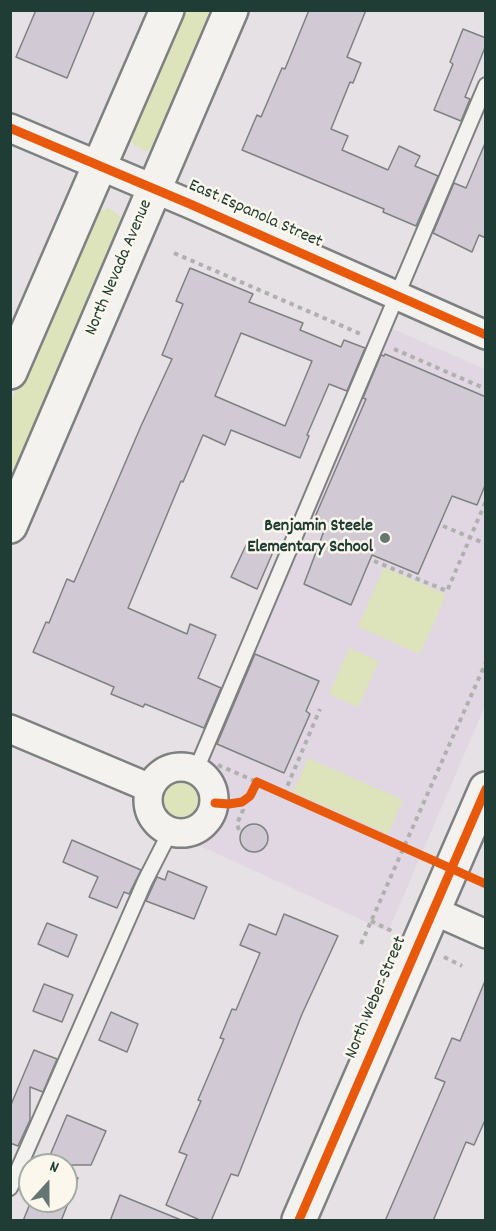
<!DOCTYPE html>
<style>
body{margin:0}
#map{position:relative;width:496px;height:1231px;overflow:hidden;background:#e6e1e5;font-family:Dekko,sans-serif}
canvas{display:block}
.frame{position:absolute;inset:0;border:12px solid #1f3d34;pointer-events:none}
.north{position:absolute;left:18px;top:1153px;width:60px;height:60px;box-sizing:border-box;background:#fbf7ec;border:2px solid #a3ada2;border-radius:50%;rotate:21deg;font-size:16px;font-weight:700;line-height:24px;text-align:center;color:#1f3d34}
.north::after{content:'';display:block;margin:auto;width:21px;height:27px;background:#657672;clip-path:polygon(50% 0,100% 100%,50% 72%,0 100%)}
</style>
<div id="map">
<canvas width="496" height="1231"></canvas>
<div class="frame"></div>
<div class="north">N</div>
</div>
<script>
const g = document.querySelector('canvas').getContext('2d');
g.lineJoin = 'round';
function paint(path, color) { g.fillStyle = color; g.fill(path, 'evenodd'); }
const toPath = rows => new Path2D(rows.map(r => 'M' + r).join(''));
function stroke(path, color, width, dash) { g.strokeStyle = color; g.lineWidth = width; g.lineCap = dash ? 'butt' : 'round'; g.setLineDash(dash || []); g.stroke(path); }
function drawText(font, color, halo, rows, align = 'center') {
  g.font = font + ' Dekko,sans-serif'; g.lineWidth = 5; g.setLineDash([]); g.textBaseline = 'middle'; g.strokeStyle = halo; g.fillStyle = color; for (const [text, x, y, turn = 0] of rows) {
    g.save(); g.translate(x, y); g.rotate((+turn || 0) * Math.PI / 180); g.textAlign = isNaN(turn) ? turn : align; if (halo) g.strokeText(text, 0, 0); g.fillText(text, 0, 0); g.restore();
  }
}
const built = toPath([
 [377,322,485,369,485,706,388,932,198,845,211,836,221,825,229,801,224,782,220,776,212,768,191,758]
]);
const green = toPath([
 [179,11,218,11,155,148,145,151,135,146,128,136],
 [109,208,120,216,123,231,11,492,11,402,87,222,97,212],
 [384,567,446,595,420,654,358,627],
 [349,648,379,661,358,707,329,694],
 [308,758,403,800,388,834,293,792],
 '164 800a17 17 0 1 1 34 0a17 17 0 1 1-34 0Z'
]);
const building = toPath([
 [36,10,95,10,67,78,16,57,36,10],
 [309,10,366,10,347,57,361,63,353,83,350,82,331,129,348,136,342,150,388,170,399,146,420,156,415,166,438,176,416,226,383,212,384,209,242,150,257,115,261,117,282,68,285,69,309,10],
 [463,29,486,38,486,45,465,97,470,99,461,121,434,110,453,64,450,62,463,29],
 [486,141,486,238,479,235,472,252,433,233,454,183,466,188,486,141],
 [190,268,253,294,249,302,303,323,300,330,341,347,344,340,365,348,347,391,329,384,307,435,309,436,300,458,231,430,225,445,203,435,183,482,181,481,128,608,187,634,190,624,216,635,198,678,221,688,204,728,145,704,143,707,111,694,114,687,33,652,46,622,49,623,67,579,74,582,141,426,172,359,162,355,183,304,176,301,190,268],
 [241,333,312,361,285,426,215,396,241,333],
 [385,354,486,397,486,483,477,505,452,496,418,574,372,555,351,605,304,584,327,523,315,517,366,399,363,398,381,355,384,356,385,354],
 [248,541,273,552,257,589,231,577,248,541],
 [255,654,319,681,306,711,310,714,284,773,217,744,255,654],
 '240 838a14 14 0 1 1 28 0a14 14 0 1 1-28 0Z',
 [72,840,141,870,129,894,124,892,117,908,89,897,98,877,63,862,72,840],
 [168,871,207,887,194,919,146,901,157,877,165,880,168,871],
 [284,914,338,936,302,1014,238,1176,231,1174,211,1221,202,1221,166,1205,187,1155,179,1152,201,1101,198,1100,224,1039,220,1038,232,1009,236,1010,260,953,240,945,249,924,276,935,284,914],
 [47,923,77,935,68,957,38,944,47,923],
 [485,981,486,1118,474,1145,466,1142,433,1221,385,1221,445,1082,435,1078,452,1038,460,1041,485,981],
 [44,984,73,995,62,1022,33,1011,44,984],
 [111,1012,138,1024,127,1052,99,1040,111,1012],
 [34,1050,57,1059,43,1092,30,1087,30,1120,18,1146,10,1143,10,1107,34,1050],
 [67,1115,106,1131,91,1165,46,1165,67,1115],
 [66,1173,78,1178,61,1221,23,1221,31,1201,66,1201,66,1173],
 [120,1195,181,1220,181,1221,110,1221,120,1195]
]);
const path = toPath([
 [174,253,363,335],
 [394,349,486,389],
 [443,526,486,544],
 [374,561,447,591,486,501],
 [218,765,257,782],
 [284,794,320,709],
 [239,830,237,824,243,810,242,802],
 [371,921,394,932],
 [361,944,486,662],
 [444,957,462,966]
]);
const service = toPath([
 [196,770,486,85],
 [10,1188,145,881,170,832]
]);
const minor = toPath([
 [10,128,190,204,486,335],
 [10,729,150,788],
 '148 800a33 33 0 1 1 66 0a33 33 0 1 1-66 0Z',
 [432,910,486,934]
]);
const tertiary = toPath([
 [299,1220,486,789]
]);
const primary = toPath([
 [10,372,167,10],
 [10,526,231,10]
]);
const cycleway = toPath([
 [10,128,190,204,486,335],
 [215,803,229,804,242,802,250,796,257,782,486,884],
 [299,1220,486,789]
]);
const markers = [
 [385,538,6,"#657672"]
];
const streetNames = [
 ["East Espanola Street",255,215,24],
 ["North Nevada Avenue",120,268,-67],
 ["North Weber Street",377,998,-67]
];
const poiNames = [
 ["Benjamin Steele",373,528],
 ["Elementary School",373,549]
];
paint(built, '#e0d7e3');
paint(green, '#dde3ba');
paint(building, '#d1cad5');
stroke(building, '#7e8181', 1.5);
stroke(service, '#7e8181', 18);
stroke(minor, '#7e8181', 32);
stroke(tertiary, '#7e8181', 38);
stroke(primary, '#7e8181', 38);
stroke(path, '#b0b1af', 4, [4.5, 4.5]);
stroke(service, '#f4f2ef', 14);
stroke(minor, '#f4f2ef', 27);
stroke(tertiary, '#f4f2ef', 33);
stroke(primary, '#f4f2ef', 33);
stroke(cycleway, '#e8590c', 9);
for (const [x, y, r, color] of markers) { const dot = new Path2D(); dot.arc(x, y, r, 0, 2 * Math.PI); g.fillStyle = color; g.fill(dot); stroke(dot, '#fbf7ec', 2); }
drawText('18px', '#1f3d34', '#fbf7ec', streetNames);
drawText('bold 18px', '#1f3d34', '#fbf7ec', poiNames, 'right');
</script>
